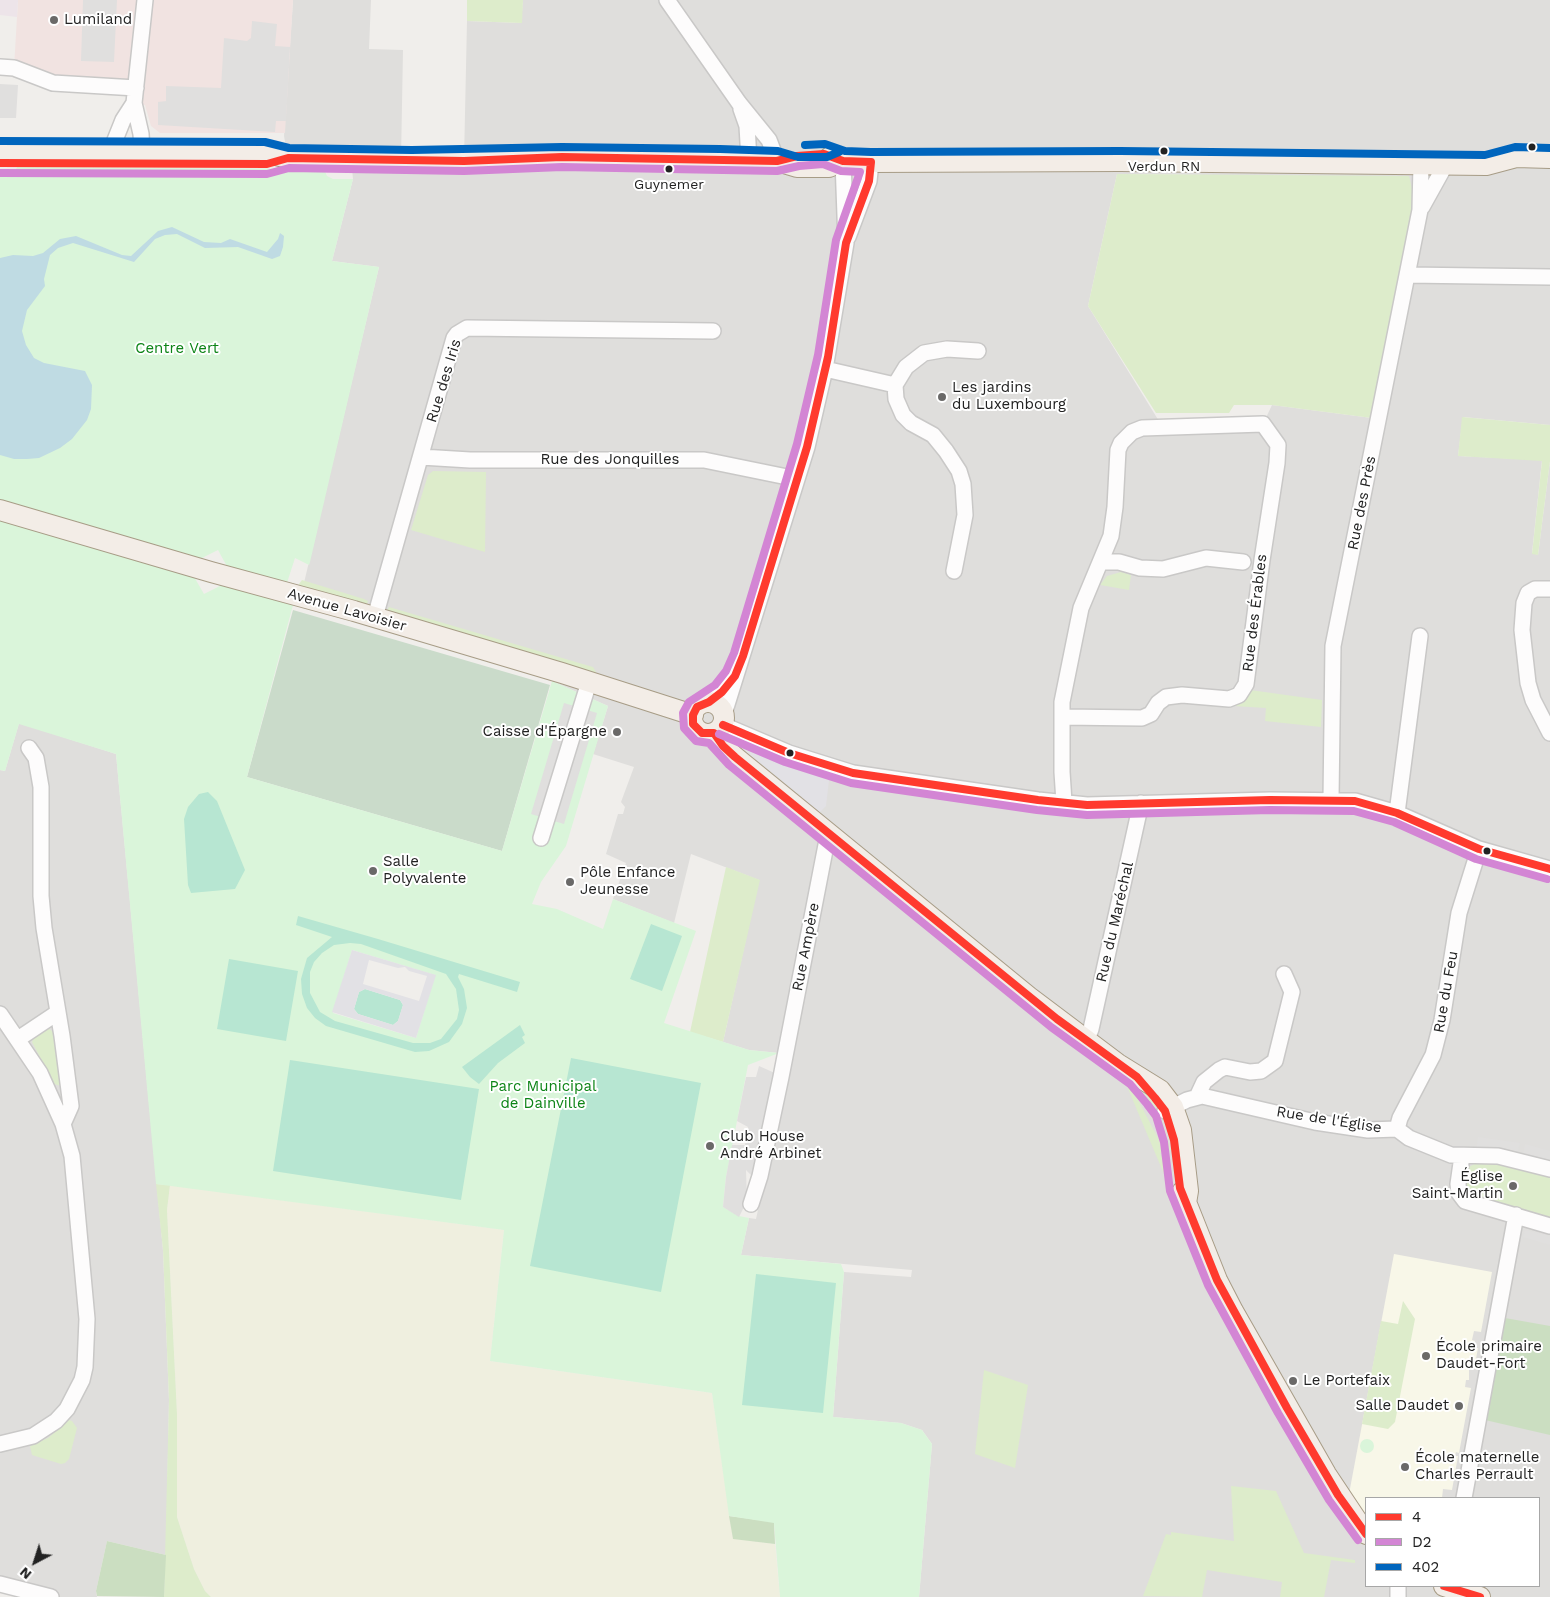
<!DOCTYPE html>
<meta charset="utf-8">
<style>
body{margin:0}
#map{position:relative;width:1550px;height:1597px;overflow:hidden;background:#f0eeeb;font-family:"Work Sans",sans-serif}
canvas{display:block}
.legend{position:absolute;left:1365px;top:1497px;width:175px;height:90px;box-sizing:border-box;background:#fff;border:1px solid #a7a7a7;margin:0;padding:6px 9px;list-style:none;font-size:15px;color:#222}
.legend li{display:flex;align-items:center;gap:10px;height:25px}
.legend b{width:25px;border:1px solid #a7a7a7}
.north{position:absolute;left:10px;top:1537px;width:50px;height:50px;-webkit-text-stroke:4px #fff;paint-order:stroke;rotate:220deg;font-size:14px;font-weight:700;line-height:20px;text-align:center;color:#222}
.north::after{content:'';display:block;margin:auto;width:18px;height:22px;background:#222;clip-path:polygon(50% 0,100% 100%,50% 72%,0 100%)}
</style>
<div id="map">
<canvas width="1550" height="1597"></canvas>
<ul class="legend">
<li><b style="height:6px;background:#ff3a2e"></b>4</li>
<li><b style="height:6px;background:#d385d4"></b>D2</li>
<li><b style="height:6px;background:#0065bd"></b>402</li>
</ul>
<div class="north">N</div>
</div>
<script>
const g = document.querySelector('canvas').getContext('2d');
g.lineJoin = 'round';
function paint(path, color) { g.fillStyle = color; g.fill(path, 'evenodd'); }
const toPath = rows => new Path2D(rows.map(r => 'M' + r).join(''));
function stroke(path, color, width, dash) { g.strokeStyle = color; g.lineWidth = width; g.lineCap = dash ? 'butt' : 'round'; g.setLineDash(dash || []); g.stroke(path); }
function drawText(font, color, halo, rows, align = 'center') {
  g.font = font + ' "Work Sans",sans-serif'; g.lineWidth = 4; g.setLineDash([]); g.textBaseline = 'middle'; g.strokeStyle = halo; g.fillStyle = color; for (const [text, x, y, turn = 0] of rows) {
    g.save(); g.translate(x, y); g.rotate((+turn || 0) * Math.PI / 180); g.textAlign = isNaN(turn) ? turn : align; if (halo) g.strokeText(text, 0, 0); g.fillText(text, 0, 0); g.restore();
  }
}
const residential = toPath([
 [293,0,371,0,369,49,403,50,401,159,464,160,467,21,521,23,523,0,1550,0,1550,425,1463,417,1458,456,1542,460,1532,553,1538,555,1550,461,1550,1597,919,1597,932,1444,922,1430,901,1423,833,1417,844,1272,911,1277,912,1270,741,1255,749,1218,756,1219,780,1111,779,1053,749,1050,723,1042,759,880,691,854,674,923,613,899,626,863,606,854,618,814,623,814,625,807,621,802,634,767,593,754,608,706,552,681,555,671,303,587,379,267,332,261,353,179,351,159,288,158,284,136],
 [1117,174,1409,177,1372,418,1272,405,1263,424,1162,426,1088,306],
 [1366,1498,1539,1498,1539,1586,1366,1586],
 [19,723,116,754,163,1250,169,1400,166,1555,107,1541,96,1591,97,1597,51,1597,0,1584,0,770,5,771]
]);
const commercial = toPath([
 [18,0,293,0,285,133,160,133,151,126,145,105,134,103,136,88,99,84,14,68]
]);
const industrial = toPath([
 [0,0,18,0,17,17,0,15]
]);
const education = toPath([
 [1394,1254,1492,1272,1481,1332,1474,1331,1472,1340,1475,1341,1474,1348,1478,1348,1475,1364,1469,1363,1469,1380,1466,1380,1465,1387,1471,1388,1459,1453,1456,1452,1455,1456,1458,1456,1452,1490,1443,1489,1442,1498,1366,1498,1366,1520,1349,1494]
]);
const farmland = toPath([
 [170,1185,504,1230,490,1361,712,1393,733,1538,775,1544,780,1597,211,1597,205,1591,194,1569,177,1517,177,1414,167,1210]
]);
const grass = toPath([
 [467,0,523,0,522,23,467,21],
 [1117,174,1409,176,1413,192,1411,217,1372,418,1272,405,1234,405,1229,413,1156,413,1088,306],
 [1462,417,1550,425,1550,461,1538,555,1532,554,1542,461,1458,456],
 [433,471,486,472,485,552,411,530,428,475],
 [1121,572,1131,575,1129,590,1100,585,1107,576],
 [302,580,364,599,368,601,367,604,300,588,299,584],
 [389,607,586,665,593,667,596,672,595,676,386,612],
 [1250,690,1322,700,1321,727,1265,721,1266,708,1234,706,1245,698],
 [726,867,760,880,723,1042,690,1032],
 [44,1029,49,1029,55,1033,61,1086,54,1084,32,1042,35,1035],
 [1126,1084,1135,1094,1158,1138,1163,1152,1160,1153,1163,1160,1165,1160,1172,1193],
 [1137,1086,1153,1102,1160,1114,1171,1150,1167,1151],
 [1494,1162,1550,1176,1550,1219,1467,1193,1465,1188,1469,1167,1476,1163],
 [156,1184,170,1185,167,1210,177,1414,177,1517,194,1569,205,1591,211,1597,164,1597,169,1400,163,1250],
 [1403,1301,1415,1319,1395,1422,1388,1429,1362,1424,1381,1321,1398,1324],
 [984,1370,1028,1385,1015,1468,975,1454],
 [69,1420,72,1421,77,1428,69,1459,65,1463,61,1464,32,1455,30,1446,48,1438],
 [1231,1486,1276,1491,1304,1553,1355,1560,1355,1563,1331,1560,1324,1597,1280,1597,1282,1582,1207,1570,1202,1597,1143,1596,1166,1534,1171,1535,1171,1532,1234,1541]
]);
const forest = toPath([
 [1505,1318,1550,1326,1550,1435,1485,1420],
 [729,1516,774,1522,775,1544,733,1539],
 [107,1541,166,1555,164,1597,97,1596,96,1591]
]);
const cemetery = toPath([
 [293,610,550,685,502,851,247,777]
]);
const park = toPath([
 [17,167,324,169,327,176,333,179,353,179,332,261,379,267,310,562,309,565,295,558,286,586,229,570,218,550,196,561,0,503,0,171,15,172],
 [0,519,193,575,204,594,224,584,293,605,247,777,502,851,552,681,608,706,566,846,541,882,532,904,557,909,603,929,613,899,696,931,664,1023,749,1050,779,1053,748,1065,726,1177,723,1207,739,1216,749,1218,741,1255,841,1264,844,1272,833,1417,901,1423,922,1430,932,1444,919,1597,780,1597,774,1523,729,1516,712,1393,490,1361,504,1230,156,1184,116,754,19,724,5,771,0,770],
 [352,950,435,975,416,1038,333,1013],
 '1360 1446a7 7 0 1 1 14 0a7 7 0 1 1-14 0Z'
]);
const pitch = toPath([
 [208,792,217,801,245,870,235,889,191,893,188,885,184,819,188,807,199,794],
 [298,916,378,939,520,982,517,992,459,974,458,977,464,989,467,1008,462,1024,449,1042,429,1051,415,1052,326,1026,315,1018,307,1008,302,994,301,979,307,958,332,937,296,925],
 [350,943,361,944,446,974,456,989,459,1010,457,1019,441,1039,430,1043,413,1043,335,1021,320,1012,310,993,310,972,314,962,322,953,334,945],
 [651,924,682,936,662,991,630,979],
 [229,959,298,971,286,1041,217,1029],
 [365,989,400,1000,403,1005,398,1021,393,1025,358,1014,354,1009,359,992],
 [520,1025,525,1035,522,1037,525,1043,498,1063,479,1084,470,1077,462,1067],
 [571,1058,701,1083,661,1292,530,1266],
 [290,1060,479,1089,461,1200,273,1171],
 [756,1274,836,1283,823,1413,742,1405]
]);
const parking = toPath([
 [83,0,117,0,114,62,81,61],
 [252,21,277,24,275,46,290,47,286,121,276,121,275,132,158,125,158,102,166,101,166,86,221,88,224,38,247,41,251,38],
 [0,84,18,85,16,118,0,118],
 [564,703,597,713,564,824,531,814],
 [759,1066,777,1074,755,1173,751,1175,746,1170,747,1201,739,1217,723,1207,726,1177,732,1145,745,1145,748,1127,737,1121,746,1077,756,1077],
 [1478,1137,1520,1143,1517,1155,1476,1150],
 [1525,1144,1550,1151,1550,1162,1523,1156],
 [1525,1230,1550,1236,1550,1245,1523,1237]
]);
const plaza = toPath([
 [733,737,774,753,773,757,815,772,817,768,830,772,826,806,817,815,799,800,802,797,753,757,751,761,736,747],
 [352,950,436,975,416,1038,332,1012],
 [369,960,398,968,405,967,409,971,427,976,419,1001,363,984],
 [365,989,400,1000,403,1005,398,1021,393,1025,358,1014,354,1009,359,992]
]);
const water = toPath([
 [172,227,204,242,221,243,230,239,267,252,278,239,280,233,284,236,283,247,280,256,272,259,238,247,205,248,177,234,165,235,155,239,134,262,73,243,58,248,50,255,44,279,45,286,27,310,22,331,26,345,34,358,44,363,85,371,92,385,91,409,87,420,72,439,60,448,39,458,27,459,14,459,0,455,0,258,13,255,33,256,43,253,60,239,76,236,122,255,131,256,158,231]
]);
const minor = toPath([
 [667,0,739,103,769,140,777,161],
 [0,67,14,68,53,83,136,88],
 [741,109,747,126,749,160],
 [103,151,113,145,123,120,134,103],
 [134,156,140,156,142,150,141,134,134,103,145,0],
 [1422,207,1442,171,1443,164],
 [848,237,869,181,871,162],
 [1407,275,1550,277],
 [825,369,895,385,906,367,924,353,947,349,978,351],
 [895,385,896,399,903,415,911,423,933,435,946,451,959,471,963,484,965,515,954,571],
 [421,457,470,460,704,460,797,479],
 [1102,562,1119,562,1140,568,1163,569,1206,558,1243,562],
 [1550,589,1535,589,1528,593,1524,603,1522,630,1528,683,1533,700,1550,733],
 [375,617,454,338,457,334,467,328,713,331],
 [709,702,734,677],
 [724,714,807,447,825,369,846,243,843,161],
 [1062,717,1142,718,1151,714,1158,703,1166,697,1182,695,1229,699,1239,695,1246,684,1262,560,1277,463,1278,445,1263,424,1142,428,1132,432,1121,443,1118,450,1115,507,1111,536,1081,608,1062,702,1062,772,1064,802],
 [723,725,789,753,853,773,1038,800,1087,805,1270,800,1355,801,1397,813,1479,849,1550,869],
 [29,748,36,758,41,787,41,896,44,928,62,1036,71,1106,63,1124],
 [1331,799,1333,646,1420,210,1421,164],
 [1397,813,1420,636],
 [541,838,589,682],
 [0,1014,40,1073,63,1124,72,1156,87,1319,85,1367,82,1380,67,1409,56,1421,33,1436,0,1444],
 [18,1039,57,1013],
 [1086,1041,1091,1029,1141,803],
 [1197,1097,1204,1082,1219,1070,1225,1067,1250,1072,1261,1071,1275,1061,1292,992,1284,974],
 [1165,1111,1187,1100,1202,1096,1315,1122,1368,1130,1397,1129],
 [1397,1129,1400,1118,1433,1055,1442,1020,1459,913,1479,849],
 [1397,1129,1409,1138,1451,1155,1498,1156,1550,1169],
 [1462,1156,1458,1184,1459,1193,1465,1201,1550,1226],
 [751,1204,760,1176,781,1077,826,845,831,836],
 [1464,1498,1516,1215],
 [0,1584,51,1597],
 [1398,1597,1398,1586]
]);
const major = toPath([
 [0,151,265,152,288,158,412,160,562,157,720,159,777,161,797,167,829,167,843,161],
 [830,157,843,161,871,162,1120,161,1486,165,1516,157,1550,158],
 [0,510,211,572,354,611,562,673,693,715],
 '692 718a16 16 0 1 1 32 0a16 16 0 1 1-32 0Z',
 [714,733,723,746,735,757,1029,997,1118,1064,1160,1090,1173,1107,1181,1130,1188,1191,1186,1203],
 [1182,1192,1217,1280,1233,1311,1326,1474,1366,1534],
 [1444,1586,1480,1597]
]);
const bus1 = toPath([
 [0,163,267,164,288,158,464,161,562,157,777,161,797,156,824,154,843,161,871,162,869,181,846,243,828,357,807,447,743,656,735,676,722,692,709,702,697,707,693,715,693,724,702,733,714,733,723,746,735,757,1057,1019,1137,1077,1155,1098,1165,1111,1174,1140,1180,1188,1217,1280,1287,1408,1338,1495,1366,1534],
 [723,725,789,753,853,773,1038,800,1087,805,1270,800,1355,801,1397,813,1479,849,1550,869],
 [1444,1586,1480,1597]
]);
const bus2 = toPath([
 [0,173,267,174,289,168,464,171,562,167,777,171,799,166,823,164,841,171,860,172,836,240,818,355,797,444,734,653,726,671,715,685,689,702,683,713,684,728,696,741,709,743,729,765,1051,1027,1130,1084,1147,1104,1156,1116,1164,1142,1170,1191,1208,1285,1278,1413,1329,1500,1358,1540],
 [719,734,785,762,851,783,1037,810,1087,815,1270,810,1354,811,1394,822,1476,859,1547,879]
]);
const bus3 = toPath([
 [0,141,265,142,289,148,412,150,562,147,720,149,778,151,798,157,827,157,839,152],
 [805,145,825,144,845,151,871,152,1120,151,1485,155,1515,147,1550,148]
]);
const markers = [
 [54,20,5,"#6a6968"],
 [1532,147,4.5,"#222"],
 [1164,151,4.5,"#222"],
 [669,169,4.5,"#222"],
 [942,397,5,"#6a6968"],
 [617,732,5,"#6a6968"],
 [790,753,4.5,"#222"],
 [1487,851,4.5,"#222"],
 [373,871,5,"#6a6968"],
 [570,882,5,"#6a6968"],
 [710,1146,5,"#6a6968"],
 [1513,1186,5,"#6a6968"],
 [1426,1356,5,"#6a6968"],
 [1293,1381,5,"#6a6968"],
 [1459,1406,5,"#6a6968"],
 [1405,1467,5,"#6a6968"]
];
const busNames = [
 ["Verdun RN",1164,167],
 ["Guynemer",669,185]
];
const poiNames = [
 ["Lumiland",64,20],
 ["Les jardins",952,388],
 ["du Luxembourg",952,405],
 ["Caisse d'Épargne",607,732,"right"],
 ["Salle",383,862],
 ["Polyvalente",383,879],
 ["Pôle Enfance",580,873],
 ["Jeunesse",580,890],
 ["Club House",720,1137],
 ["André Arbinet",720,1154],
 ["Église",1503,1177,"right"],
 ["Saint-Martin",1503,1194,"right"],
 ["École primaire",1436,1347],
 ["Daudet-Fort",1436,1364],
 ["Le Portefaix",1303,1381],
 ["Salle Daudet",1449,1406,"right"],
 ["École maternelle",1415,1458],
 ["Charles Perrault",1415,1475]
];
const parkNames = [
 ["Centre Vert",177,349],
 ["Parc Municipal",543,1087],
 ["de Dainville",543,1104]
];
const streetNames = [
 ["Rue des Iris",444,381,-73],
 ["Rue des Jonquilles",610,460],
 ["Rue des Près",1362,503,-79],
 ["Avenue Lavoisier",347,610,16],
 ["Rue des Érables",1255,613,-83],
 ["Rue du Maréchal",1115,922,-77],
 ["Rue Ampère",806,947,-79],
 ["Rue du Feu",1446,992,-80],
 ["Rue de l'Église",1329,1120,9]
];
paint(residential, '#dfdedc');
paint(commercial, '#f1e3e1');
paint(industrial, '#ede4e9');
paint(education, '#f8f7e8');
paint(farmland, '#efefdf');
paint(grass, '#ddeccb');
paint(forest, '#cbdec1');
paint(cemetery, '#cadbca');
paint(park, '#daf5da');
paint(pitch, '#b7e6d2');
paint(parking, '#e0dfde');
paint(plaza, '#e2e1e5');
paint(water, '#bfdbe3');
stroke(minor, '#c9c8c7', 18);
stroke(major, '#a79c86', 22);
stroke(minor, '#fdfcfc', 15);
stroke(major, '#f3ede7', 20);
stroke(bus1, '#ff3a2e', 8);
stroke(bus2, '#d385d4', 8);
stroke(bus3, '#0065bd', 8);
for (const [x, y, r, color] of markers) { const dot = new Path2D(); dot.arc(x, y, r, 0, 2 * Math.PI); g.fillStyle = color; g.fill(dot); stroke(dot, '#fff', 2); }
drawText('14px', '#222', '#fff', busNames);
drawText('15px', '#222', '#fff', poiNames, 'left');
drawText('15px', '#0c8416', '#fff', parkNames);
drawText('15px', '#222', '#fff', streetNames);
</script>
